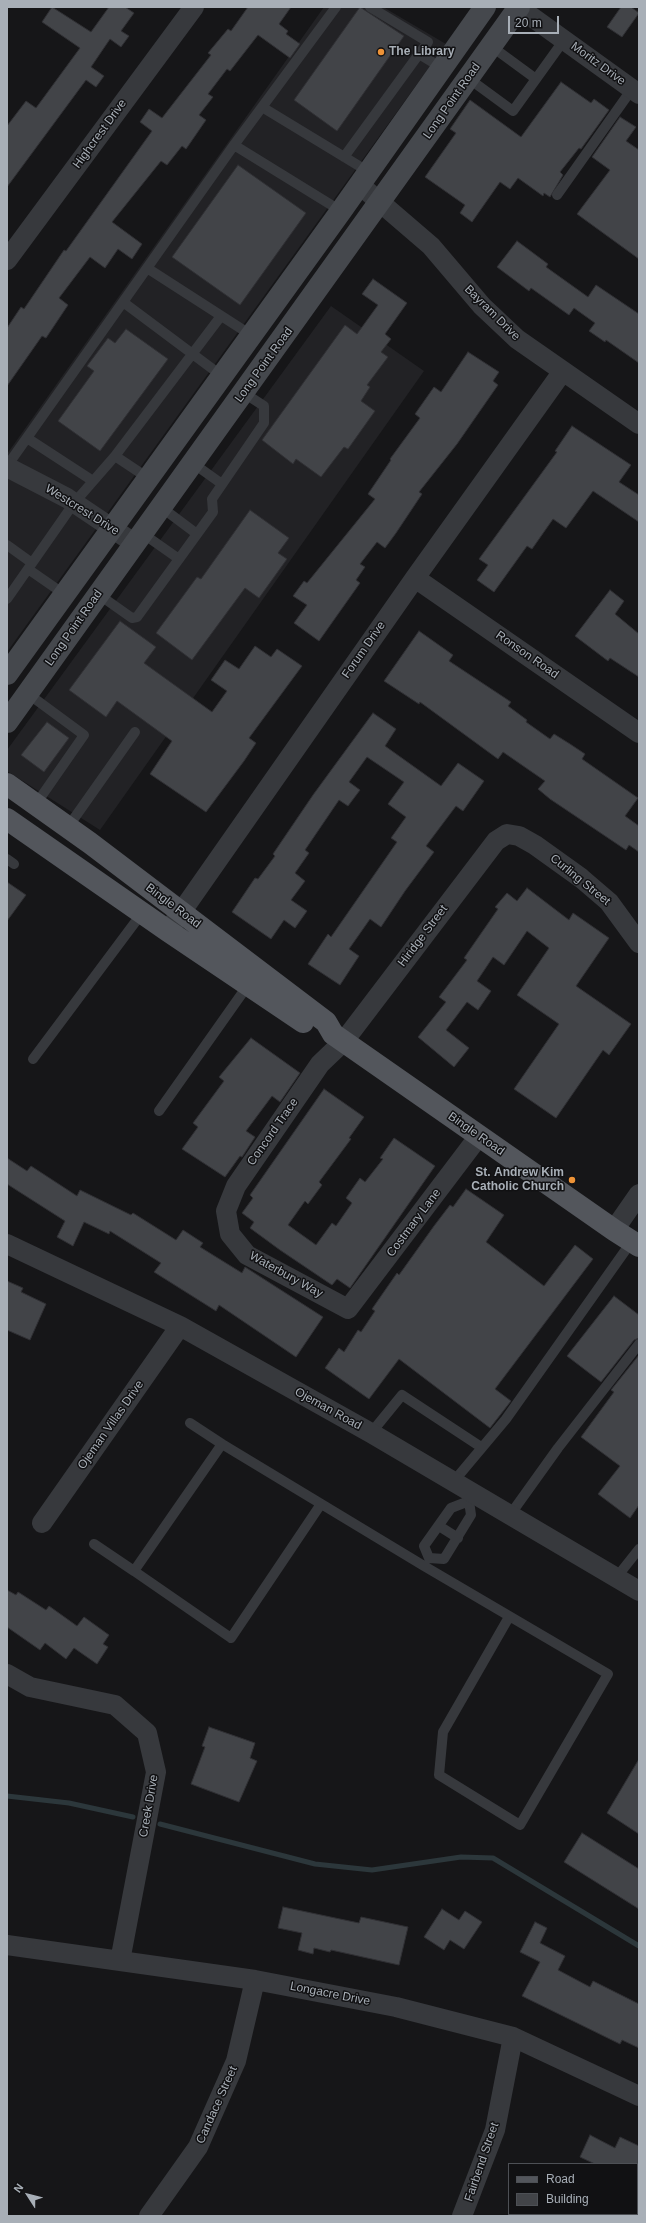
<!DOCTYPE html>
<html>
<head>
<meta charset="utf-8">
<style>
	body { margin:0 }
	#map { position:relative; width:646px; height:2223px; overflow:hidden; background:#161618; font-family:Arial,sans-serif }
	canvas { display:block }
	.frame { position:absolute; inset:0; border:8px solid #a8afb7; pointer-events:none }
	.legend { position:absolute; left:508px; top:2163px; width:130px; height:52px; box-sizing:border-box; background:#111113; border:1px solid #4d5055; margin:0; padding:5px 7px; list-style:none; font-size:12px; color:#a8afb7 }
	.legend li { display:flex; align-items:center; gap:8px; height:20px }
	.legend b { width:20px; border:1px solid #4d5055 }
	.north { position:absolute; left:8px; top:2175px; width:40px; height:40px; -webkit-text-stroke:3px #111113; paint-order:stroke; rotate:306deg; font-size:11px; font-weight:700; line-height:16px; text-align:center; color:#a8afb7 }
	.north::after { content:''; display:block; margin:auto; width:14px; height:18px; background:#a8afb7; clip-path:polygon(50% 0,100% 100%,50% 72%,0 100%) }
	.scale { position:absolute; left:508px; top:16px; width:51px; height:18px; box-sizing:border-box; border:2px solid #a8afb7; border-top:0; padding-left:5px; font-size:12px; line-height:14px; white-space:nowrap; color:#a8afb7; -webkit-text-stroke:3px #111113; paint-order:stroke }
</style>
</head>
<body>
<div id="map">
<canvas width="646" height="2223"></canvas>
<div class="frame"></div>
<ul class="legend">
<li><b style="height:5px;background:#53565c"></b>Road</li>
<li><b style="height:11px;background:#424448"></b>Building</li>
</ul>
<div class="north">N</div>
<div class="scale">20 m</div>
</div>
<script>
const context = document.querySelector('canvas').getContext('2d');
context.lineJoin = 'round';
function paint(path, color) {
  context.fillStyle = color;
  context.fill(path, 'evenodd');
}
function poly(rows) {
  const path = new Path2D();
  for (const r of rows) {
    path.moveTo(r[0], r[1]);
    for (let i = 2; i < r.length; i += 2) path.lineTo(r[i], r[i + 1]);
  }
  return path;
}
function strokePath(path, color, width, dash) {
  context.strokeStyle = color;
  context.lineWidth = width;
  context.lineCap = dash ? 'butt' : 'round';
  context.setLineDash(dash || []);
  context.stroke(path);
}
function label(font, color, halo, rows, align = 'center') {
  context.font = font + ' Arial,sans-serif';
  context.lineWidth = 3;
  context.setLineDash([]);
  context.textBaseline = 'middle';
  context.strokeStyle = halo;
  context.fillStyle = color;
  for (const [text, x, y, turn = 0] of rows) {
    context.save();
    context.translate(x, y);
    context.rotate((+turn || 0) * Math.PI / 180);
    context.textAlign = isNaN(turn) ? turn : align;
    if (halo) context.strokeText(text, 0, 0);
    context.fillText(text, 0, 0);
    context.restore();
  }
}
paint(poly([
	[324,7,383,7,446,44,7,652,7,454],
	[331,306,424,371,100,830,7,771,7,750]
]), '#222225');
strokePath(poly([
	[7,1796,69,1803,133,1817],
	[160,1824,315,1864,372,1870,461,1857,493,1858,639,1946]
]), '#2c373b', 5);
const building = poly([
	[52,7,91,32,109,7,125,7,134,13,121,31,129,36,121,47,110,39,91,67,104,76,96,87,86,80,7,187,7,126,26,101,36,108,80,48,42,22,52,7],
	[248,7,291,7,279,24,288,31,286,34,300,44,290,58,258,35,230,71,227,69,208,94,213,97,199,115,206,120,186,149,182,146,167,165,161,161,112,222,142,244,132,259,118,249,105,268,90,257,59,298,68,305,46,338,42,336,7,386,7,328,21,307,24,309,64,250,66,251,152,131,140,122,149,109,162,118,211,55,208,53,228,29,231,31,248,7],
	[360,7,404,36,337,131,294,100,360,7],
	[621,7,631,7,639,13,622,37,607,27,621,7],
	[561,82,591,103,594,99,609,110,581,149,579,148,560,172,563,175,550,197,544,193,543,196,518,178,510,189,500,182,472,222,460,213,465,205,425,177,456,133,450,129,470,100,521,137,561,82],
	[620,117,636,127,626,141,639,150,639,259,577,214,610,170,592,157,620,117],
	[238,165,306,213,240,305,172,257,238,165],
	[517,241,548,264,546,267,588,297,596,285,639,314,639,363,606,340,605,342,589,331,595,323,574,308,569,315,531,288,529,291,497,267,517,241],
	[373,279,407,303,385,334,391,339,381,352,388,357,367,385,370,387,361,401,375,411,348,449,344,447,321,477,296,459,293,464,262,440,345,325,357,334,378,305,362,294,373,279],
	[126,329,168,359,100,451,58,421,94,371,87,366,108,338,115,343,126,329],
	[468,352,499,372,493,381,498,385,457,444,419,492,422,494,396,533,385,548,377,542,360,564,365,567,356,580,360,583,319,641,294,623,307,605,293,596,304,581,307,583,375,499,368,494,391,460,390,459,420,418,415,414,434,387,441,392,468,352],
	[572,426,631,465,619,482,639,495,639,522,593,491,566,528,553,519,532,549,527,546,494,592,477,580,488,565,479,559,557,452,555,451,572,426],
	[250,510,289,538,278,553,287,559,259,598,245,588,192,660,156,633,197,577,201,579,250,510],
	[610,590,624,601,615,614,639,634,639,677,610,658,608,661,575,636,610,590],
	[120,621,156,647,144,663,212,712,227,691,211,680,225,660,239,669,255,646,271,657,277,649,302,666,249,738,256,743,244,761,206,812,150,774,172,741,117,701,106,717,69,690,120,621],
	[419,631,453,655,449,661,511,702,508,706,527,720,526,722,550,739,554,734,570,744,585,754,582,759,638,798,625,816,639,826,639,852,629,845,626,850,550,799,538,789,545,781,503,752,498,759,420,702,419,704,384,681,419,631],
	[373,713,396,729,385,746,441,786,458,763,484,781,463,811,456,806,426,846,434,852,405,891,381,927,370,919,349,949,359,956,340,985,308,964,328,934,331,937,397,842,391,838,406,817,388,804,404,782,367,757,349,782,360,790,348,806,339,800,305,850,309,853,295,873,305,881,291,900,307,911,295,928,284,920,271,939,232,912,255,878,258,879,275,856,273,854,313,795,373,713],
	[47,722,69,738,44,772,21,755,47,722],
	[7,882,26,895,7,921,7,882],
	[527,888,569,920,573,913,609,938,576,986,631,1024,609,1055,603,1050,556,1118,514,1089,559,1024,517,995,549,948,527,931,504,965,493,957,477,981,491,991,478,1010,467,1002,446,1030,469,1048,454,1067,418,1037,446,1002,439,997,467,960,464,958,498,909,495,907,507,893,517,901,527,888],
	[251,1038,300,1073,280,1102,272,1096,246,1131,255,1137,242,1157,240,1156,225,1177,182,1149,198,1127,193,1123,224,1081,219,1077,251,1038],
	[324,1089,364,1117,349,1138,351,1139,319,1182,322,1185,308,1204,305,1201,288,1225,316,1245,332,1223,336,1226,352,1203,346,1198,360,1178,365,1182,383,1159,380,1158,394,1138,435,1166,350,1288,337,1279,332,1285,280,1250,250,1228,254,1222,242,1213,253,1198,250,1195,324,1089],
	[7,1158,27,1171,31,1166,77,1196,80,1190,131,1215,133,1213,176,1240,183,1230,203,1243,200,1247,242,1273,245,1267,323,1317,296,1357,219,1305,216,1311,154,1272,161,1263,110,1231,109,1234,84,1222,73,1246,57,1237,65,1221,7,1184,7,1158],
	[466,1189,504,1215,486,1242,544,1286,575,1245,593,1259,495,1389,511,1401,490,1428,399,1359,369,1399,325,1368,339,1348,344,1352,358,1330,361,1332,375,1311,372,1309,397,1273,399,1275,434,1226,450,1205,453,1207,466,1189],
	[7,1281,23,1288,21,1292,46,1304,30,1340,7,1330,7,1281],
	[614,1296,639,1315,639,1338,634,1340,601,1382,567,1356,614,1296],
	[639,1355,639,1505,630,1518,598,1494,620,1466,581,1437,614,1392,611,1390,639,1355],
	[7,1590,16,1595,18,1592,46,1610,49,1606,77,1626,84,1617,109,1635,103,1644,108,1647,97,1664,74,1648,66,1659,45,1643,40,1650,7,1627,7,1590],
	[209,1727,255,1743,250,1758,257,1761,239,1802,191,1784,205,1747,202,1746,209,1727],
	[639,1759,639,1834,607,1813,639,1759],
	[582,1833,639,1869,639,1909,564,1862,582,1833],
	[283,1907,359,1923,361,1917,408,1927,399,1965,331,1950,330,1952,314,1948,313,1954,298,1950,302,1933,278,1928,283,1907],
	[442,1909,459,1920,465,1911,482,1922,464,1949,450,1940,444,1950,424,1937,442,1909],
	[535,1922,547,1928,540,1943,565,1956,558,1970,590,1987,593,1981,639,2004,639,2048,622,2040,620,2044,522,1996,540,1962,520,1952,535,1922],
	[590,2135,615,2148,620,2137,639,2146,639,2164,595,2164,580,2157,590,2135]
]);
paint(building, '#424448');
strokePath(building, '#303034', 1);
strokePath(poly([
	[370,7,428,42,419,54,442,68],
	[491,46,536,79],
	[468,78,513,111,564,40],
	[262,107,369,172],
	[234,145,341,211],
	[344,157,419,54],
	[557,195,632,89],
	[147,268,251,335],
	[123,302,222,376],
	[27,438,93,481],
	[115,456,221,316],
	[194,464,222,484],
	[7,466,234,145,336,7],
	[161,507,197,534],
	[7,545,32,563],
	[179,559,213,512,212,499,264,423,264,406,244,393],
	[28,569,64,594],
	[98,594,132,618,137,617,179,559,142,533],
	[7,599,74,503,115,456,148,478],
	[27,693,84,735,36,804],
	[68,827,135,732],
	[7,859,14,864],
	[33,1059,142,913],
	[159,1111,248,985],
	[190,1423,222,1444],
	[371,1433,402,1395,481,1447],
	[454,1481,506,1419,632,1241],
	[321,1504,231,1638,134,1571,222,1444,424,1566,608,1674,520,1825,439,1775,443,1732,509,1617],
	[510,1515,558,1448,639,1344],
	[439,1526,458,1538],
	[94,1544,134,1571],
	[429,1558,424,1546,451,1508,469,1501,474,1493],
	[429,1558,444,1559,471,1515,469,1501],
	[616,1578,639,1549]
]), '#37393d', 10);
strokePath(poly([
	[518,7,639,94],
	[360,185,431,246,482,306,517,339,639,424],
	[7,260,194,7],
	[7,467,67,498,134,543],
	[415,578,639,733],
	[168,931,415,578,563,371],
	[479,1136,348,1309,247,1255,230,1234,226,1211,236,1186,320,1064,344,1041,496,841,507,834,519,836,535,845,581,878,609,902,639,943],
	[614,1230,639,1194],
	[7,1244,180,1326,371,1433,639,1591],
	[42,1523,180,1326],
	[7,1674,30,1687,115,1705,147,1733,156,1772,120,1961],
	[7,1945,255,1980,396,2007,513,2037,639,2096],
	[149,2216,198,2147,236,2061,255,1980],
	[462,2216,495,2130,513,2037]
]), '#37393d', 20);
strokePath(poly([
	[7,674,341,211,485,7],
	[7,722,519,7]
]), '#45484d', 22);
strokePath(poly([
	[7,784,90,843,326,1022,333,1034,614,1230,639,1246],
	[7,819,168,931,303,1022]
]), '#53565c', 22);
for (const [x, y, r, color] of [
	[381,52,4,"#ee9337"],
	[572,1180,4,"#ee9337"]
]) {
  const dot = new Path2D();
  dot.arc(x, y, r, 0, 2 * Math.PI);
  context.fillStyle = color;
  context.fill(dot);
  strokePath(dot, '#111113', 1.5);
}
label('bold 12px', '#a8afb7', '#111113', [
	["The Library",389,52],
	["St. Andrew Kim",564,1173,"right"],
	["Catholic Church",564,1187,"right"]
], 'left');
label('12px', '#a8afb7', '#111113', [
	["Moritz Drive",598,64,36],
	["Long Point Road",452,101,-55],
	["Highcrest Drive",100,134,-54],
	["Bayram Drive",492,313,45],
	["Long Point Road",264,365,-54],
	["Westcrest Drive",82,510,32],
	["Long Point Road",74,628,-55],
	["Forum Drive",364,650,-55],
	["Ronson Road",527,655,35],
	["Curling Street",580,880,39],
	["Bingle Road",173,906,37],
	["Hiridge Street",423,936,-53],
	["Concord Trace",273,1132,-55],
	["Bingle Road",476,1134,35],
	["Costmary Lane",414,1223,-53],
	["Waterbury Way",286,1275,29],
	["Ojeman Road",328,1409,29],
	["Ojeman Villas Drive",111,1425,-55],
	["Creek Drive",149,1806,-80],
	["Longacre Drive",330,1994,11],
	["Candace Street",217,2105,-66],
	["Fairbend Street",482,2162,-71]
]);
</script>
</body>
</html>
